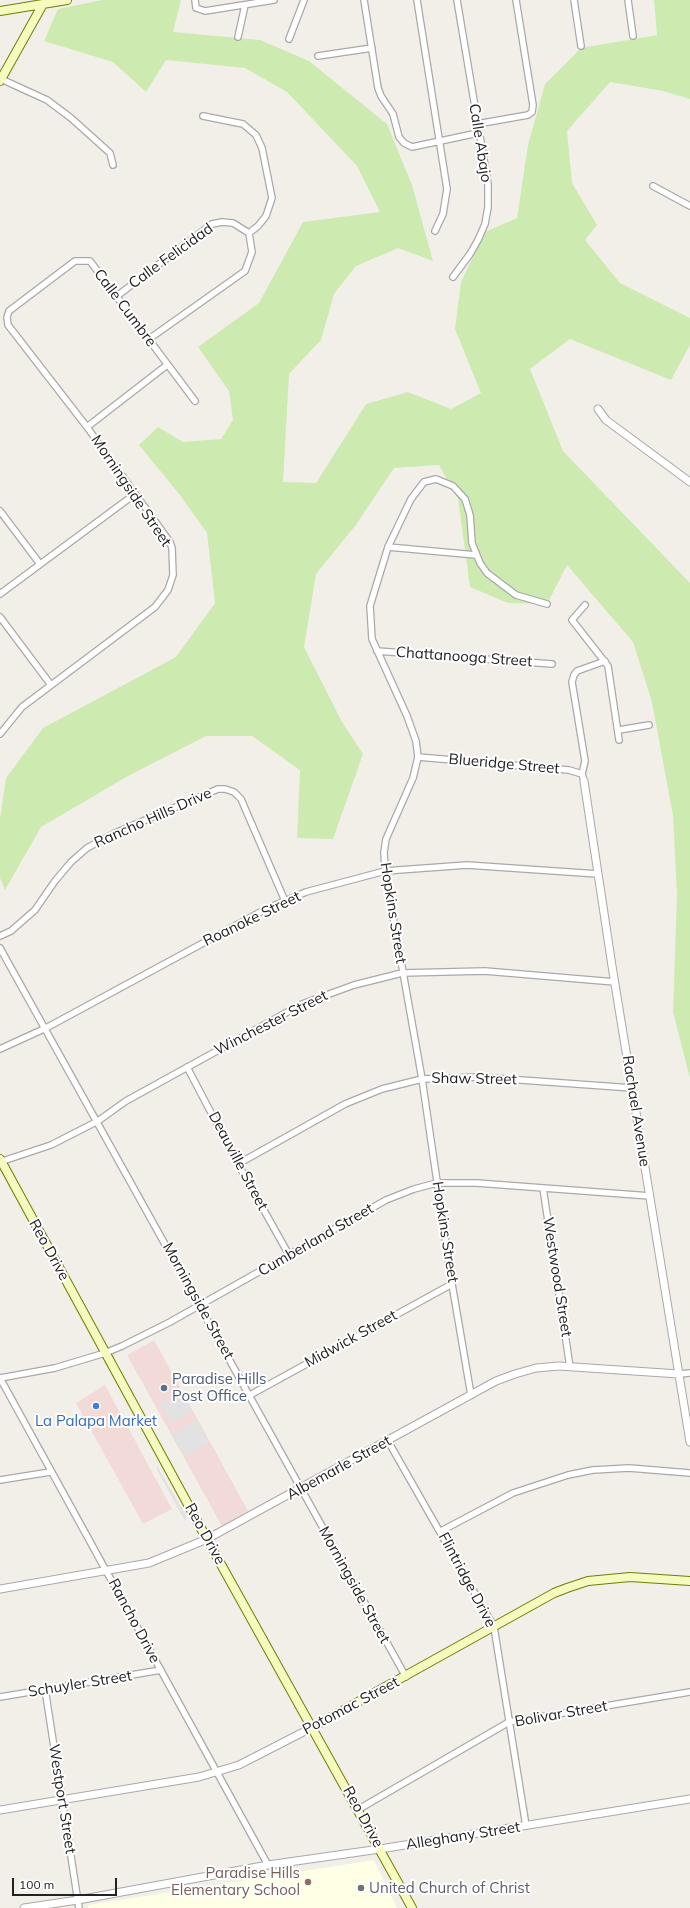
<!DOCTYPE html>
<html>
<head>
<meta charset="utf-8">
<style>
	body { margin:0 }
	#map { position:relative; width:690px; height:1908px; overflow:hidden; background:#f2efe9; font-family:Mulish,sans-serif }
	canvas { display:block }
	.scale { position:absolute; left:12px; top:1878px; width:105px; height:18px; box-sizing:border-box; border:2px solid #222; border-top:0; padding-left:5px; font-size:12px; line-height:14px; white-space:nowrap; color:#222; -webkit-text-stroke:3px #fff; paint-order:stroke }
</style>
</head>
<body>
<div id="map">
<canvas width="690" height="1908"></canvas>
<div class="scale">100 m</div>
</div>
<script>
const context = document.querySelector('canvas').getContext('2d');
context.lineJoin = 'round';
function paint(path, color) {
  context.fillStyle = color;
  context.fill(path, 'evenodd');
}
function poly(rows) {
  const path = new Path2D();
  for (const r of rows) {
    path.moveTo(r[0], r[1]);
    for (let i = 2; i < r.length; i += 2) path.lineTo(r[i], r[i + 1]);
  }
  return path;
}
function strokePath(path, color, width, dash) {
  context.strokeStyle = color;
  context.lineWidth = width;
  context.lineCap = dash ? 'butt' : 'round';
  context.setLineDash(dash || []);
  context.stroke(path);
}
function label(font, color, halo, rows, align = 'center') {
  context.font = font + ' Mulish,sans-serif';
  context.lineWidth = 4;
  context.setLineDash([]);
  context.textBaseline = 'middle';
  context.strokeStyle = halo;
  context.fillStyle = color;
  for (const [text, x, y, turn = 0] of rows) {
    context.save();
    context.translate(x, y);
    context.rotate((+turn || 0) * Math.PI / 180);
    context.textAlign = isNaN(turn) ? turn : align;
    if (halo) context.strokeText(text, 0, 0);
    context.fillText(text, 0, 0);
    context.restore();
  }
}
paint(poly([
	[154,1340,248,1511,222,1526,127,1355],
	[105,1385,172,1509,143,1524,76,1403]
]), '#f2dad9');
paint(poly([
	[374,1860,397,1908,88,1908,88,1905]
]), '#ffffe5');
paint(poly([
	[102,0,181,0,173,32,260,40,309,61,387,124,412,185,433,261,398,248,356,266,334,294,321,340,289,374,283,482,316,483,366,404,408,392,451,409,481,393,455,329,461,282,485,232,517,218,528,145,545,84,581,48,657,35,654,0,690,0,690,99,663,91,610,82,567,131,572,183,597,225,585,240,620,283,690,318,690,345,671,380,570,339,530,369,563,451,690,583,690,1078,673,1012,677,895,673,816,652,702,633,642,567,565,547,604,508,603,470,587,458,499,439,465,394,468,355,526,316,574,304,647,342,722,363,754,333,839,297,838,300,770,252,736,206,736,128,776,41,827,5,890,0,878,0,819,6,778,43,728,176,657,215,603,207,533,180,495,139,445,158,427,183,442,221,439,233,420,229,391,198,347,259,303,303,222,380,212,357,166,287,92,245,68,166,60,146,92,113,62,44,41,58,9]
]), '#cdebb0');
paint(poly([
	[178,1394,183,1403,186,1401,192,1412,171,1423,160,1404],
	[197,1420,209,1442,184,1456,171,1434],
	[157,1466,187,1517,185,1521,157,1470]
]), '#e2e2e2');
const minor = poly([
	[195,0,196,8,205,11,274,0],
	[364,0,378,88,381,96,393,114,399,137,404,143,412,147,478,133],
	[417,0,447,189,443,214,435,231],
	[574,0,581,46],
	[628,0,633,36],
	[238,37,245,5],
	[289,39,304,0],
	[318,56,372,48],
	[1,79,47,100,71,118,110,153,113,165],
	[203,116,243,124,256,135,262,148,272,198,266,216,258,226,249,233],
	[477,124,528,115,532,112,533,105,516,0],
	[653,186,690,206],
	[453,277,470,254,478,240,485,224,488,207,488,184,457,0],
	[117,296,212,224,222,222,233,223,249,233,252,252,245,271,149,339],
	[87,427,167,365],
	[0,511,40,564],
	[388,547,476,555],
	[0,594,135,494],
	[585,605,572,620,608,666,619,740],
	[0,617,51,685],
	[377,651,552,664],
	[619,730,649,725],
	[0,734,22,707,155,607,168,590,173,575,172,548,170,542,87,427,8,325,7,317,9,311,75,261,90,261,195,401],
	[418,757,569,770,582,774,584,781],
	[582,774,585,761,572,682,574,675,577,671,605,661],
	[0,936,11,931,35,910,55,881,71,862,87,848,115,833,218,789,225,789,234,792,241,799,285,901],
	[0,948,406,1677],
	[0,1049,46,1028,266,909,306,892,385,871,467,865,598,874],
	[187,1067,238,1164,289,1255],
	[0,1162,51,1145,98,1121,126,1101,302,1004,354,985,402,973,485,971,615,982],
	[238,1164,345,1104,382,1089,422,1079,479,1077,632,1088],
	[543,1188,570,1367],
	[679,1374,690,1373],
	[0,1378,55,1368,105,1353,122,1346,170,1322,386,1200,414,1189,437,1183,477,1183,650,1196],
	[0,1378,268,1865],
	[250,1395,452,1284],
	[471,1395,452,1284,422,1079,385,871,384,852,386,839,413,778,418,757,416,741,407,716,372,639,370,606,388,547,411,499,424,482,436,479,453,486,465,499,470,515,472,543,480,563,487,573,516,595,547,604],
	[388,1441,494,1627,526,1826],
	[0,1480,50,1472],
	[441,1531,513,1493,568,1475,593,1470,629,1468,690,1473],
	[45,1689,79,1908],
	[0,1697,161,1670],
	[359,1809,509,1722,690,1692]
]);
const tertiary = poly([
	[598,409,606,420,690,482],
	[584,781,612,966,690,1442],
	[0,1589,149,1563,207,1539,496,1381,515,1374,536,1368,559,1366,679,1374],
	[0,1810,199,1777,239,1765,313,1727],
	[24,1908,78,1900,268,1865,380,1849,690,1799]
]);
const secondary = poly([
	[0,11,67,0],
	[0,81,43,4],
	[0,1159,203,1532,412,1908],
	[313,1727,554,1593,567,1588,588,1581,630,1577,690,1581]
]);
strokePath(minor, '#a9a9a9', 8);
strokePath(tertiary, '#a9a9a9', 9);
strokePath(secondary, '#707d05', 10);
strokePath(minor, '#fff', 5.5);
strokePath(tertiary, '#fff', 7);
strokePath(secondary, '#f7fabf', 8);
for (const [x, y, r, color] of [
	[164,1388,4,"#5c6f8a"],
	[96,1406,4,"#3f7fe0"],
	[308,1882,4,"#8d6e63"],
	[361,1888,4,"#6b7280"]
]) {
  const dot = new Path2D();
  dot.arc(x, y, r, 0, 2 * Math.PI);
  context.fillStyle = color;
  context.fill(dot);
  strokePath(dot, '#fff', 1.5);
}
label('15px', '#222', '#fff', [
	["Calle Abajo",480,143,81],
	["Calle Felicidad",171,256,-36],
	["Calle Cumbre",125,308,53],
	["Morningside Street",131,491,56],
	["Chattanooga Street",464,657,4],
	["Blueridge Street",504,764,5],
	["Rancho Hills Drive",153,818,-24],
	["Hopkins Street",393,913,81],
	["Roanoke Street",252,919,-26],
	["Winchester Street",271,1023,-27],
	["Shaw Street",474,1079,1],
	["Rachael Avenue",636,1111,81],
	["Deauville Street",238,1161,62],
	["Hopkins Street",445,1232,81],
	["Cumberland Street",316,1240,-30],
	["Reo Drive",49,1250,61],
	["Westwood Street",557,1277,81],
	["Morningside Street",198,1301,61],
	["Midwick Street",351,1339,-29],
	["Albemarle Street",339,1468,-29],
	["Reo Drive",205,1534,61],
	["Flintridge Drive",467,1580,62],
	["Morningside Street",354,1585,61],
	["Rancho Drive",134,1621,62],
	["Schuyler Street",80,1684,-9],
	["Potomac Street",351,1706,-28],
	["Bolivar Street",561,1714,-10],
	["Westport Street",62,1799,81],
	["Reo Drive",363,1817,61],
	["Alleghany Street",463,1836,-9]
]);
label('15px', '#4e5e75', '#fff', [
	["Paradise Hills",172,1379],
	["Post Office",172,1396]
], 'left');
label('15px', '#366cbe', '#fff', [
	["La Palapa Market",96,1421]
]);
label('15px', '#785e54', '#fff', [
	["Paradise Hills",300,1873],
	["Elementary School",300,1890]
], 'right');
label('15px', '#5b616d', '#fff', [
	["United Church of Christ",369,1888]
], 'left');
</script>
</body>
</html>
